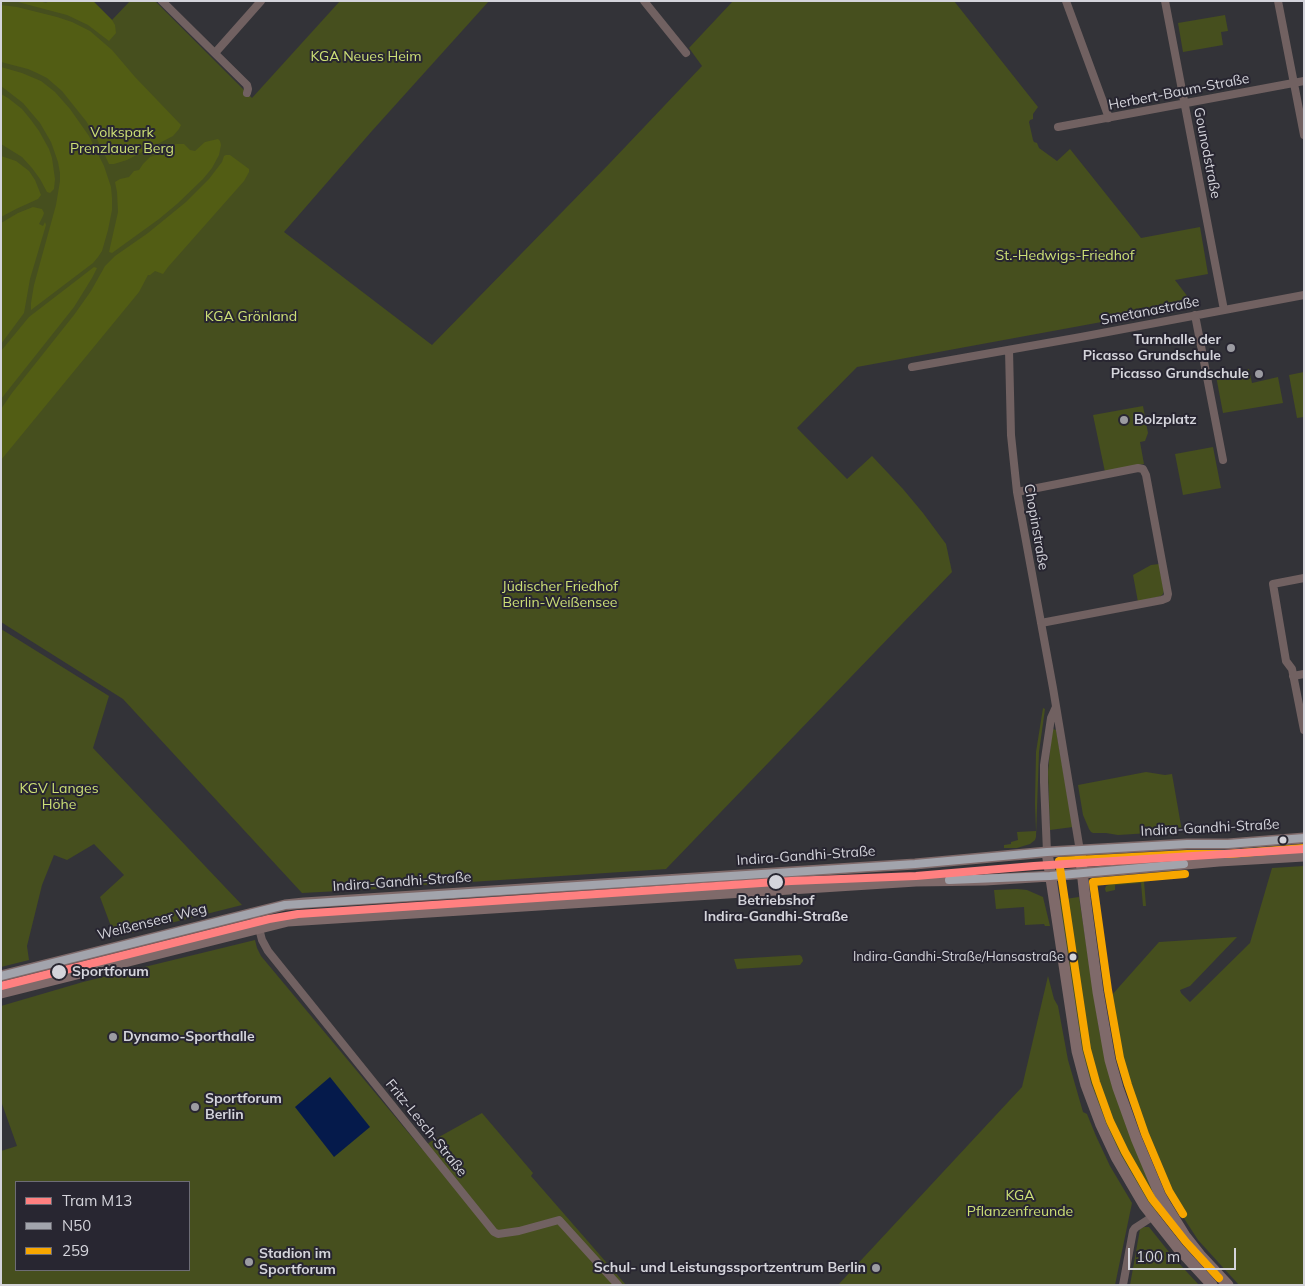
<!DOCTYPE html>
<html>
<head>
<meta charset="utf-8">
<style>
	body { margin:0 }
	#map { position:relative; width:1305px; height:1286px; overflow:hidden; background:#333338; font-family:Mulish,sans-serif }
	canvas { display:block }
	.frame { position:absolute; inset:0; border:2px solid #d4d4db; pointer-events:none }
	.legend { position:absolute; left:15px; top:1181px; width:175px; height:90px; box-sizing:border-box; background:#282631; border:1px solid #6d6c75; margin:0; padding:6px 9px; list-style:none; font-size:15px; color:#d4d4db }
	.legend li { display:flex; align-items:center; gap:10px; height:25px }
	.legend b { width:25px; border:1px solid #6d6c75 }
	.scale { position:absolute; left:1128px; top:1248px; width:108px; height:22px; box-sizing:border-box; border:2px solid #d4d4db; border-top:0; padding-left:6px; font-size:15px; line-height:18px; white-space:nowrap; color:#d4d4db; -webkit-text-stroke:4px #282631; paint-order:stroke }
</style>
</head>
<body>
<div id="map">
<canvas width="1305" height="1286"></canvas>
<div class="frame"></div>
<ul class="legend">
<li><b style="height:6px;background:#ff8080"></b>Tram M13</li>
<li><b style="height:6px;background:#a2a4ac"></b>N50</li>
<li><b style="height:6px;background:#f7a600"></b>259</li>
</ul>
<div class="scale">100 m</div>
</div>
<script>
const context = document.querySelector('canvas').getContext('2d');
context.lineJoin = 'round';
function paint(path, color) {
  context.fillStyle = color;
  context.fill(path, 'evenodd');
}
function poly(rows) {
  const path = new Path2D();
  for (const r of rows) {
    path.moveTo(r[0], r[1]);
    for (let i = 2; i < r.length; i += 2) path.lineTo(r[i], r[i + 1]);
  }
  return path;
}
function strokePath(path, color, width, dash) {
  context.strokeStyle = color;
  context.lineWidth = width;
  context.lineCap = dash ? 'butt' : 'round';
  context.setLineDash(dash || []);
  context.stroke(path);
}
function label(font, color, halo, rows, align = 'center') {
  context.font = font + ' Mulish,sans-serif';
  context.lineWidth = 4;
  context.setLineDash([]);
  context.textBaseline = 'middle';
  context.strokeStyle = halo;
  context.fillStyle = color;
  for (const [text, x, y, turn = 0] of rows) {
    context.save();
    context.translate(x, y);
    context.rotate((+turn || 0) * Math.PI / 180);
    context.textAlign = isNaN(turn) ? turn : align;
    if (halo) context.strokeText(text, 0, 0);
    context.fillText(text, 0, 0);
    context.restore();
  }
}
paint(poly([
	[1,1,93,1,112,20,130,1,155,1,252,98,340,1,489,1,371,132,284,232,432,345,609,164,702,66,689,48,733,1,954,1,1038,107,1033,114,1033,119,1030,120,1029,122,1033,140,1034,142,1037,143,1039,148,1057,161,1070,149,1141,238,1200,227,1208,274,1175,280,1194,305,857,367,797,428,847,479,872,456,903,489,923,513,946,544,952,572,666,869,410,886,410,885,403,885,394,886,394,888,302,893,123,699,1,622],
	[1225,15,1228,31,1221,32,1223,45,1183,52,1178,23],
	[1249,369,1252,383,1278,377,1283,403,1223,413,1216,376],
	[1304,372,1304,417,1297,418,1289,375],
	[1143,406,1148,433,1145,441,1140,442,1144,464,1105,472,1093,415],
	[1213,447,1221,488,1183,495,1175,454],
	[1159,564,1164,591,1163,594,1161,596,1138,602,1133,575,1151,565],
	[1,629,109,696,93,748,242,905,115,937,100,897,124,875,94,844,67,860,54,855,42,885,27,946,29,960,1,967],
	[1043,708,1045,709,1039,752,1036,837,1035,840,1030,844,1017,848,1004,848,1004,845,1011,844,1011,842,1018,840,1017,832,1036,831,1035,804,1036,752],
	[1053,729,1056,730,1073,827,1050,830,1048,772,1052,730],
	[1146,772,1165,775,1172,774,1182,831,1118,835,1106,833,1093,833,1091,832,1089,829,1083,815,1078,785],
	[1304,866,1304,1285,1239,1285,1198,1240,1176,1206,1153,1160,1124,1074,1113,1031,1110,1006,1111,996,1159,942,1237,937,1190,986,1180,990,1181,993,1190,1002,1250,943,1272,868],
	[1142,879,1144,881,1146,906,1143,906,1141,883,1115,885,1115,890,1106,892,1105,889,1106,886,1122,880],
	[1017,889,1027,890,1043,897,1050,926,1045,926,1044,924,1025,925,1024,907,996,909,994,890],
	[1079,897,1100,1035,1163,1208,1155,1213,1117,1152,1089,1081,1081,1047,1058,900],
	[255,940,257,948,261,956,422,1149,430,1142,482,1113,533,1173,531,1176,626,1285,1,1285,1,1151,17,1146,1,1101,1,1006,83,982],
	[16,1182,189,1182,189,1270,16,1270],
	[800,955,802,957,803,961,800,965,737,969,734,959],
	[1048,976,1054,999,1058,1006,1068,1060,1083,1112,1087,1114,1096,1136,1110,1166,1132,1203,1115,1285,838,1285,1022,1087],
	[1144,1227,1149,1227,1173,1257,1199,1285,1130,1285,1140,1229]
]), '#464f1e');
paint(poly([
	[14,1,39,1,46,3,49,1,93,1,112,20,115,25,116,33,109,41,88,25,67,15],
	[1,5,17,7,57,17,72,22,90,31,112,50,135,77,181,125,179,129,173,136,127,160,114,164,109,164,95,135,86,121,62,91,47,78,37,73,28,69,1,62],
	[1,67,22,73,41,81,55,92,70,109,89,136,104,166,111,187,112,198,112,210,108,230,102,251,98,257,93,263,31,310,31,303,34,285,56,205,60,181,60,173,58,162,51,142,40,123,23,103,1,86],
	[1,94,8,98,22,109,31,120,39,131,49,149,52,158,55,179,54,189,50,193,47,192,40,179,32,168,22,157,1,144],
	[218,139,220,141,221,145,219,155,212,168,203,179,177,204,159,219,112,253,109,252,118,212,117,192,115,182,120,179,129,177,134,171,139,170,143,164,150,157,161,153,175,144,184,144,190,150,195,151,205,142],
	[226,155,230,155,249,169,249,172,244,181,168,267,163,274,155,271,150,275,148,275,139,292,1,460,1,409,12,393,74,315,91,291,105,266,115,256,148,233,186,202,209,179,222,162,224,156],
	[1,156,16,161,29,171,35,180,41,195,38,199,16,209,1,217],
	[33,207,42,209,44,213,43,216,39,224,43,226,45,222,46,225,30,279,24,313,1,344,1,223,18,213],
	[94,267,97,268,92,278,74,307,1,399,1,351,29,317]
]), '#525d14');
paint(poly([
	[330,1077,370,1127,334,1157,295,1107]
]), '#051a4b');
strokePath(poly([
	[162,1,247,85,248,89,247,93],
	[644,1,686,53],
	[1066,1,1109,118],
	[1165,1,1224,310],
	[1278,1,1304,135],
	[215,53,261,1],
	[1058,127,1304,81],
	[1195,315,1223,460],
	[1009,350,1011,435,1017,492,1053,688,1080,851],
	[912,367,1081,337,1304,295],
	[1017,492,1138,468,1143,469,1146,475,1151,502,1168,594,1167,598,1162,600,1041,623],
	[1304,578,1273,584,1286,661,1292,669,1304,730],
	[1293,676,1304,674],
	[1047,852,1044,782,1044,765,1051,718,1056,707],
	[255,913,262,940,268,951,494,1232,498,1234,519,1231,559,1220,618,1285],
	[1123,1285,1133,1231,1135,1228,1152,1217]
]), '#716161', 8);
strokePath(poly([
	[1080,851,1085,898,1098,992,1110,1060,1118,1088,1136,1138,1160,1195,1167,1207,1185,1236,1200,1255,1228,1285],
	[1047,852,1077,1051,1086,1085,1101,1125,1116,1157,1144,1205,1178,1248,1212,1285],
	[1,976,285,905,304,903,915,864,1047,852,1187,844,1228,844,1304,838],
	[1,993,288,921,916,881,985,880,1050,876,1219,861,1304,856]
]), '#7f6a6a', 11);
strokePath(poly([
	[949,880,1050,876,1184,864],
	[1,976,285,905,915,864,1047,852,1187,844,1228,844,1304,838]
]), '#a2a4ac', 8);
strokePath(poly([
	[1183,1214,1169,1191,1145,1134,1128,1085,1120,1058,1108,990,1093,882,1185,874],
	[1219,1278,1186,1242,1152,1199,1125,1152,1110,1121,1096,1082,1087,1049,1059,861,1187,854,1229,854,1304,848]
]), '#f7a600', 8);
strokePath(poly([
	[1,986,269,919,298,914,791,881,916,876,1034,866,1304,849]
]), '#ff8080', 8);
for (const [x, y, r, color] of [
	[1231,348,5,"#9c9ca2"],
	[1259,374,5,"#9c9ca2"],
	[1124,420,5,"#9c9ca2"],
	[1283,840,4.5,"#d4d4db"],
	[776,882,8,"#d4d4db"],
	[1073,957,4.5,"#d4d4db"],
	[59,972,8,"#d4d4db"],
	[113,1037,5,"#9c9ca2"],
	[195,1107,5,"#9c9ca2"],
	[249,1262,5,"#9c9ca2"],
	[876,1268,5,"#9c9ca2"]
]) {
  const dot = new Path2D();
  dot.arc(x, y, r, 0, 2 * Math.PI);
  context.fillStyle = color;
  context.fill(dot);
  strokePath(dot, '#282631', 2);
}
label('13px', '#d4d4db', '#282631', [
	["Indira-Gandhi-Straße/Hansastraße",1064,957]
], 'right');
label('14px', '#cde076', '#282631', [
	["KGA Neues Heim",366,57],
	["Volkspark",122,133],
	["Prenzlauer Berg",122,149],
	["St.-Hedwigs-Friedhof",1065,256],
	["KGA Grönland",251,317],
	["Jüdischer Friedhof",560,587],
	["Berlin-Weißensee",560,603],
	["KGV Langes",59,789],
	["Höhe",59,805],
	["KGA",1020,1196],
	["Pflanzenfreunde",1020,1212]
]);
label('14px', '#d4d4db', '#282631', [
	["Herbert-Baum-Straße",1179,92,-11],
	["Gounodstraße",1207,153,79],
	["Smetanastraße",1150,311,-11],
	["Chopinstraße",1036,527,80],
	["Indira-Gandhi-Straße",1210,828,-3],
	["Indira-Gandhi-Straße",806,856,-4],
	["Indira-Gandhi-Straße",402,882,-4],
	["Weißenseer Weg",152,922,-14],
	["Fritz-Lesch-Straße",426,1128,51]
]);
label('bold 14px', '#d4d4db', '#282631', [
	["Turnhalle der",1221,340,"right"],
	["Picasso Grundschule",1221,356,"right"],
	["Picasso Grundschule",1249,374,"right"],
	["Bolzplatz",1134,420],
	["Dynamo-Sporthalle",123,1037],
	["Sportforum",205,1099],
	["Berlin",205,1115],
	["Stadion im",259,1254],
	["Sportforum",259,1270],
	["Schul- und Leistungssportzentrum Berlin",866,1268,"right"]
], 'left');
label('bold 14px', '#d4d4db', '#282631', [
	["Betriebshof",776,901],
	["Indira-Gandhi-Straße",776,917],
	["Sportforum",72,972,"left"]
]);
</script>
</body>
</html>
